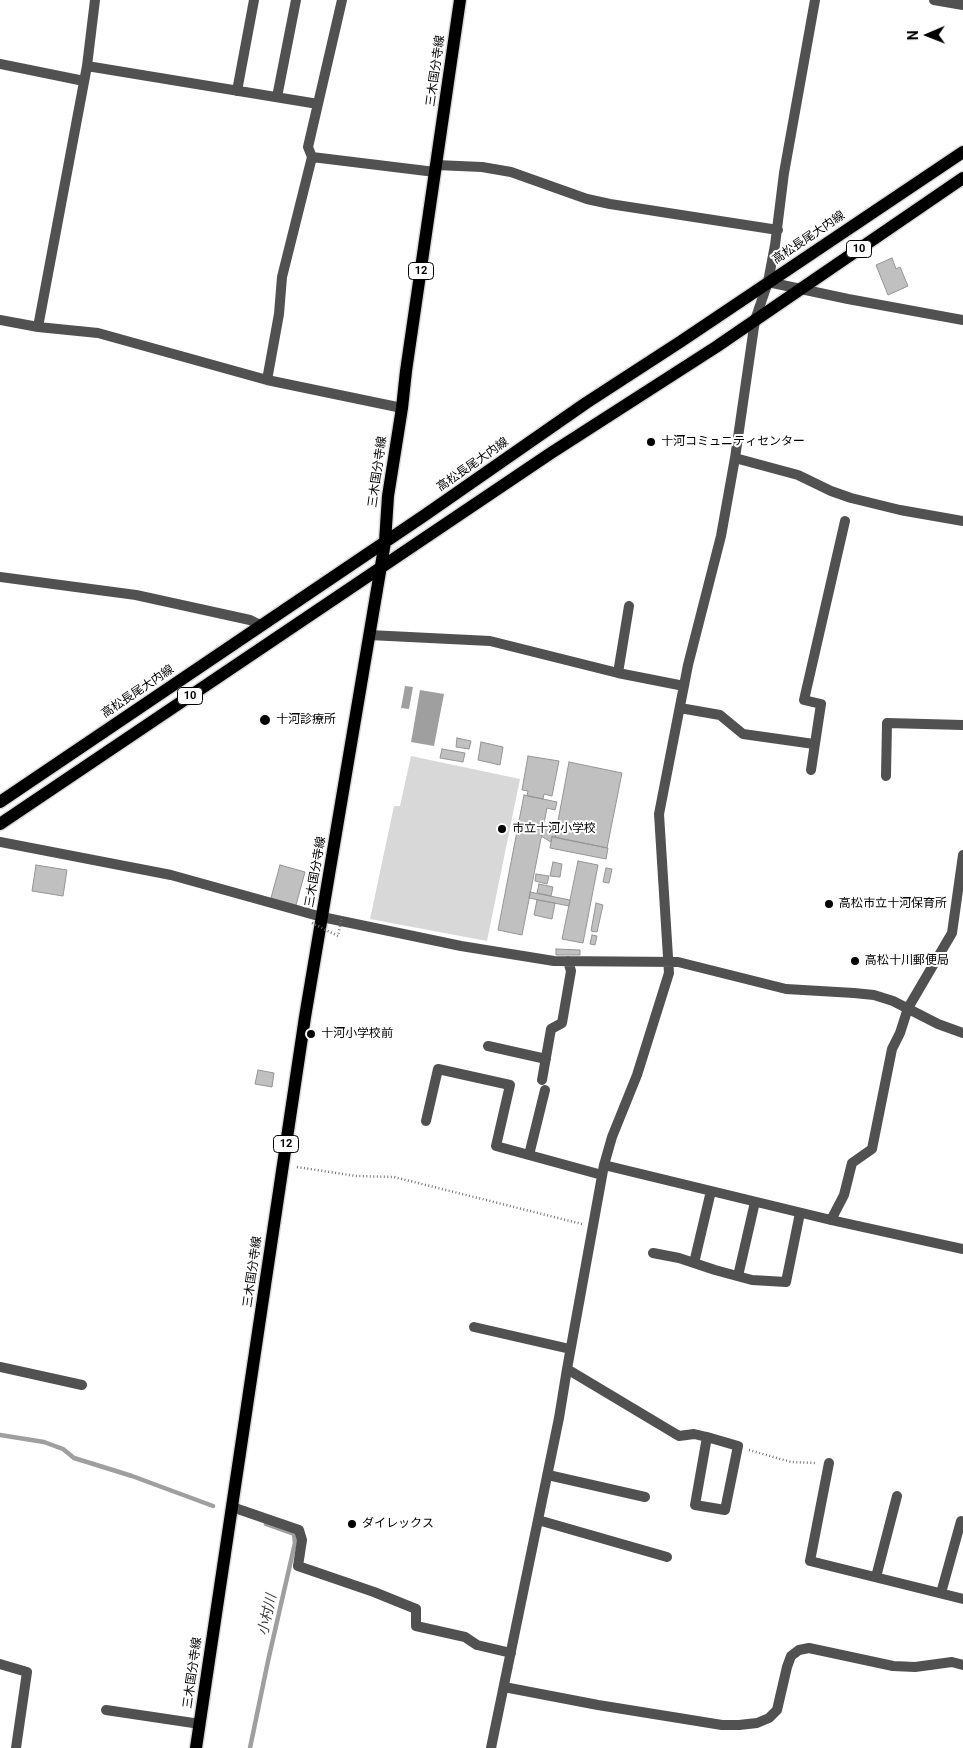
<!DOCTYPE html>
<html>
<head>
<meta charset="utf-8">
<style>
	body { margin:0 }
	#map { position:relative; width:963px; height:1748px; overflow:hidden; background:#fff; font-family:Roboto,sans-serif }
	canvas { display:block }
	.north { position:absolute; left:903px; top:10px; width:50px; height:50px; -webkit-text-stroke:4px #fff; paint-order:stroke; rotate:269deg; font-size:14px; font-weight:700; line-height:20px; text-align:center; color:#000 }
	.north::after { content:''; display:block; margin:auto; width:18px; height:22px; background:#000; clip-path:polygon(50% 0,100% 100%,50% 72%,0 100%) }
</style>
</head>
<body>
<div id="map">
<canvas width="963" height="1748"></canvas>
<div class="north">N</div>
</div>
<script>
const context = document.querySelector('canvas').getContext('2d');
context.lineJoin = 'round';
function paint(path, color) {
  context.fillStyle = color;
  context.fill(path, 'evenodd');
}
function poly(rows) {
  const path = new Path2D();
  for (const r of rows) {
    path.moveTo(r[0], r[1]);
    for (let i = 2; i < r.length; i += 2) path.lineTo(r[i], r[i + 1]);
  }
  return path;
}
function strokePath(path, color, width, dash) {
  context.strokeStyle = color;
  context.lineWidth = width;
  context.lineCap = dash ? 'butt' : 'round';
  context.setLineDash(dash || []);
  context.stroke(path);
}
function label(font, color, halo, rows, align = 'center') {
  context.font = font + ' Roboto,"Noto Sans JP",sans-serif';
  context.lineWidth = 4;
  context.setLineDash([]);
  context.textBaseline = 'middle';
  context.strokeStyle = halo;
  context.fillStyle = color;
  for (const [text, x, y, turn = 0] of rows) {
    context.save();
    context.translate(x, y);
    context.rotate((+turn || 0) * Math.PI / 180);
    context.textAlign = isNaN(turn) ? turn : align;
    if (halo) context.strokeText(text, 0, 0);
    context.fillText(text, 0, 0);
    context.restore();
  }
}
paint(poly([
	[411,756,520,779,487,941,370,919,394,806,400,806]
]), '#d8d8d8');
paint(poly([
	[405,686,413,687,409,709,401,708],
	[420,690,444,694,434,746,411,742]
]), '#9f9f9f');
strokePath(poly([
	[0,1435,44,1442,63,1449,74,1458,132,1476,213,1506],
	[250,1748,268,1661,295,1543,294,1534,266,1524]
]), '#9f9f9f', 4.5);
const building = poly([
	[892,258,896,269,900,267,908,286,888,295,876,265,892,258],
	[457,738,471,741,469,749,456,747,457,738],
	[481,742,503,747,500,765,478,760,481,742],
	[442,749,465,753,463,762,440,758,442,749],
	[528,756,559,761,552,796,544,794,543,799,527,796,528,791,522,790,528,756],
	[569,762,622,773,607,848,555,837,569,762],
	[524,795,557,802,555,810,547,808,522,935,498,930,524,795],
	[543,825,556,833,555,837,552,837,551,842,541,836,543,825],
	[552,837,608,848,606,859,550,848,552,837],
	[578,861,598,865,583,943,562,939,578,861],
	[553,862,562,864,560,877,550,876,553,862],
	[36,865,67,870,63,896,32,891,36,865],
	[280,865,305,872,296,905,271,898,280,865],
	[606,868,612,869,609,883,603,882,606,868],
	[536,874,549,876,547,884,535,881,536,874],
	[539,884,553,887,551,896,537,893,539,884],
	[530,892,570,900,569,906,529,898,530,892],
	[537,900,555,903,552,919,534,915,537,900],
	[596,903,603,905,597,932,591,931,596,903],
	[592,935,597,936,595,945,590,944,592,935],
	[556,949,580,950,580,955,556,955,556,949],
	[258,1070,274,1073,272,1087,255,1084,258,1070]
]);
paint(building, '#c0c0c0');
strokePath(building, '#959595', 1);
const primary = poly([
	[0,802,425,515,586,403,680,342,963,152],
	[0,824,551,453,716,347,963,178],
	[196,1748,305,1017,385,542,388,496,402,408,406,371,460,0]
]);
strokePath(primary, '#dbdbdb', 15);
strokePath(poly([
	[297,1167,356,1176,394,1177,582,1224],
	[749,1450,791,1462,817,1463]
]), '#737373', 2.5, [1, 2.5]);
strokePath(poly([
	[342,0,308,147,312,157,435,172],
	[934,0,963,5],
	[0,64,84,81],
	[87,66,318,104],
	[237,91,254,0],
	[277,97,296,0],
	[436,165,482,167,511,172,587,199,610,204,778,230],
	[768,282,848,299,963,320],
	[0,320,38,327,87,66,95,0],
	[38,327,98,333,267,380,402,408],
	[267,380,279,314,282,277,312,157],
	[735,458,798,475,831,491,851,498,900,510,963,521],
	[0,577,136,595,250,620,260,625],
	[369,635,490,641,618,673,684,686],
	[618,673,629,606],
	[680,708,720,715,743,734,814,744],
	[811,770,821,704,804,700,845,521],
	[886,776,887,723,963,725],
	[0,842,171,875,322,917,461,946,554,961,678,962,786,989,854,993,874,995,893,1001,938,1024,963,1033],
	[488,1046,546,1059],
	[542,1080,551,1029,562,1023,571,971,568,961],
	[426,1121,438,1069,510,1085,496,1146,529,1155,545,1090],
	[529,1155,602,1175],
	[604,1165,831,1220,963,1249],
	[831,1220,844,1195,852,1163,872,1149,892,1049,900,1033,908,1008,952,933,963,855],
	[653,1253,679,1258,715,1270,752,1280,786,1282,800,1213],
	[694,1263,711,1191],
	[738,1276,755,1202],
	[474,1327,570,1349],
	[0,1367,82,1385],
	[567,1369,679,1436,694,1434,707,1437,738,1446,725,1510,695,1505,707,1437],
	[829,1463,810,1561,963,1599],
	[548,1475,645,1497],
	[232,1507,299,1530,302,1540,298,1566,374,1592,416,1609,416,1626,465,1637,477,1645,511,1653],
	[538,1520,667,1557],
	[876,1577,897,1496],
	[941,1593,961,1521],
	[0,1664,27,1672,16,1748],
	[504,1687,598,1705,722,1725,739,1725,757,1723,769,1718,777,1710,787,1667,791,1656,799,1650,809,1648,893,1666,915,1667,952,1662,963,1665],
	[106,1710,200,1724],
	[491,1748,559,1418,567,1369,604,1165,612,1137,637,1075,669,973,659,814,688,665,721,536,735,458,755,320,768,282,775,245,784,173,815,0]
]), '#515151', 10);
strokePath(primary, '#000', 12);
strokePath(poly([
	[312,923,338,936,342,916]
]), '#737373', 2.5, [1, 2.5]);
for (const [x, y, r, color] of [
	[651,442,5,"#000"],
	[265,720,6,"#000"],
	[502,829,5,"#000"],
	[829,904,5,"#000"],
	[855,961,5,"#000"],
	[311,1034,5,"#000"],
	[352,1524,5,"#000"]
]) {
  const dot = new Path2D();
  dot.arc(x, y, r, 0, 2 * Math.PI);
  context.fillStyle = color;
  context.fill(dot);
  strokePath(dot, '#fff', 2);
}
for (const [x, y, w] of [
	[859,249,25],
	[421,271,25],
	[190,696,25],
	[286,1144,25]
]) {
  const box = new Path2D();
  box.roundRect(x - w / 2, y - 8.5, w, 17, 4);
  context.fillStyle = '#fff';
  context.fill(box);
  strokePath(box, '#000', 1);
}
label('bold 11px', '#000', null, [
	["10",859,249],
	["12",421,271],
	["10",190,696],
	["12",286,1144]
]);
label('12px', '#000', '#fff', [
	["三木国分寺線",436,71,-82],
	["高松長尾大内線",809,238,-34],
	["高松長尾大内線",473,465,-35],
	["三木国分寺線",378,472,-82],
	["高松長尾大内線",138,692,-34],
	["三木国分寺線",316,872,-80],
	["三木国分寺線",253,1272,-82],
	["三木国分寺線",193,1673,-82]
]);
label('12px', '#000', '#fff', [
	["十河コミュニティセンター",661,442],
	["十河診療所",276,720],
	["市立十河小学校",512,829],
	["高松市立十河保育所",839,904],
	["高松十川郵便局",865,961],
	["十河小学校前",321,1034],
	["ダイレックス",362,1524]
], 'left');
label('italic 14px', '#404040', '#fff', [
	["小村川",268,1615,-78]
]);
</script>
</body>
</html>
